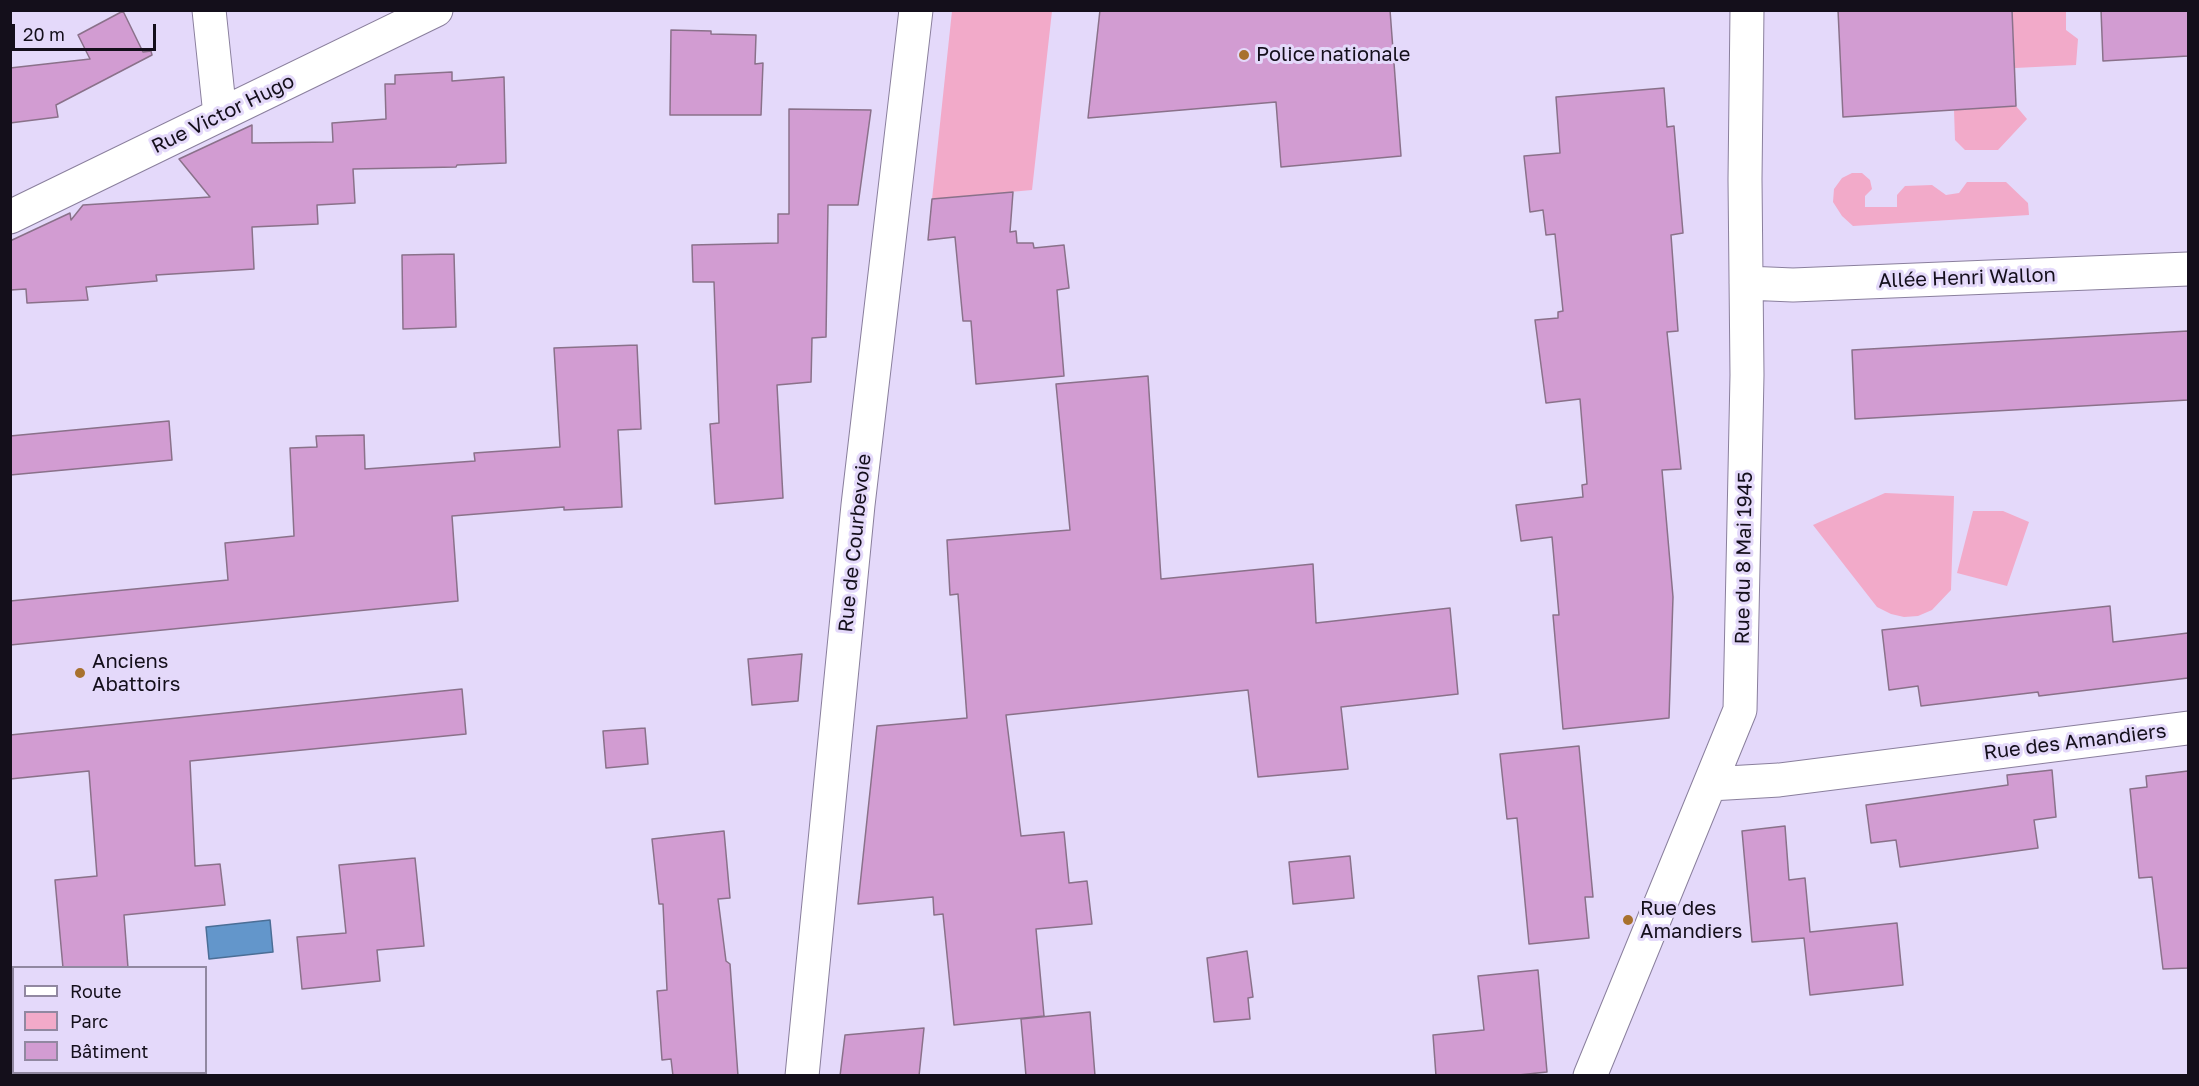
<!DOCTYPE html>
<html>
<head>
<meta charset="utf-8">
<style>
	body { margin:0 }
	#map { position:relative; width:2199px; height:1086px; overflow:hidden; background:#e4d9fa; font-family:"Golos Text",sans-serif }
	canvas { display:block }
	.frame { position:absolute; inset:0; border:12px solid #140f1b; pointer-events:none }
	.legend { position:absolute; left:12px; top:966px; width:195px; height:108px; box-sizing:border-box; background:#e4d9fa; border:2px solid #9188a1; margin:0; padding:8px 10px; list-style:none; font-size:18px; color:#140f1b }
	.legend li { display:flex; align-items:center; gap:12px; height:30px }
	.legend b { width:30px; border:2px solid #9188a1 }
	.scale { position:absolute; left:12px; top:24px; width:144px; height:27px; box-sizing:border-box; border:3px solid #140f1b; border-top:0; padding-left:8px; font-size:18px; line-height:21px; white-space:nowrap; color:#140f1b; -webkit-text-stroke:4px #e4d9fa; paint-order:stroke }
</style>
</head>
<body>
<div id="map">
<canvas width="2199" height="1086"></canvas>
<div class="frame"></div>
<ul class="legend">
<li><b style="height:8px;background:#fff"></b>Route</li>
<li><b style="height:16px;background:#f2aac9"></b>Parc</li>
<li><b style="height:16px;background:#d29cd2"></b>Bâtiment</li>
</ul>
<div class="scale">20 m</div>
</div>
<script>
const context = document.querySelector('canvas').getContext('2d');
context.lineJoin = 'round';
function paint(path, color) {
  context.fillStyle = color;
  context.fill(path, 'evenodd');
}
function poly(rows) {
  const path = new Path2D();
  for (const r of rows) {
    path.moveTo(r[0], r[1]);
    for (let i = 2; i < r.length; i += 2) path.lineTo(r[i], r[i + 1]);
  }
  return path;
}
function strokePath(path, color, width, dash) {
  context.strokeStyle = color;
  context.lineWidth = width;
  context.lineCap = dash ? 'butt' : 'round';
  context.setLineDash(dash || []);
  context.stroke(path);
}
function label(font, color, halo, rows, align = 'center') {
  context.font = font + ' "Golos Text",sans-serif';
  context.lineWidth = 6;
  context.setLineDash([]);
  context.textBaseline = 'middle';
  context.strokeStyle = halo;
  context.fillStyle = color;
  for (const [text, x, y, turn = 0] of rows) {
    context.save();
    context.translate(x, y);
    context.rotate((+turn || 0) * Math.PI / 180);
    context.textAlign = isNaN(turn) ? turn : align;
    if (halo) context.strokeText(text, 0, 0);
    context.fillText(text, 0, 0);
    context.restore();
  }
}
paint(poly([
	[952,11,1052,11,1032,190,932,199],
	[2012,11,2066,11,2066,30,2078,39,2076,65,2015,68],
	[2016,106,2027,119,1998,150,1965,150,1955,140,1954,110],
	[1852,173,1862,173,1870,180,1872,189,1865,196,1865,207,1897,207,1897,195,1905,186,1932,185,1946,195,1959,193,1967,182,2006,182,2028,203,2029,215,1853,226,1842,216,1833,202,1834,189,1842,178],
	[1885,493,1954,496,1951,590,1932,610,1918,616,1904,617,1891,614,1877,607,1813,525],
	[1973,511,2003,511,2029,522,2007,586,1957,573]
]), '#f2aac9');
const water = poly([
	[270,920,273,952,209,959,206,927,270,920]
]);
paint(water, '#6396cb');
strokePath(water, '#4b6e96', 1.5);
const building = poly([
	[1100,10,1390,10,1401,156,1281,167,1276,102,1088,118,1100,10],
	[1838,10,2012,10,2016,106,1843,117,1838,10],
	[2101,10,2188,10,2188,56,2103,61,2101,10],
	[123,11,143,52,151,51,152,55,56,105,58,117,10,123,10,68,90,59,78,35,123,11],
	[671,30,711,31,711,34,756,35,755,64,763,63,761,115,670,115,671,30],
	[452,72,452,81,504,77,506,163,457,165,456,167,353,169,355,203,317,205,318,224,252,227,254,269,156,275,157,281,86,287,88,300,27,303,26,289,10,290,10,241,70,213,71,220,83,205,210,197,179,159,252,125,252,143,333,142,332,123,386,119,385,84,395,84,395,75,452,72],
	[1664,88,1667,127,1674,126,1683,233,1671,235,1678,331,1667,332,1681,469,1662,470,1673,597,1669,718,1563,729,1553,615,1559,615,1552,537,1521,541,1516,505,1583,497,1582,485,1587,484,1580,399,1546,403,1535,320,1558,318,1558,312,1563,311,1555,234,1546,235,1543,210,1530,212,1524,156,1560,153,1556,97,1664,88],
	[789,109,871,110,858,205,828,205,826,337,812,338,811,382,777,385,783,498,715,504,710,424,719,423,714,282,693,282,692,245,778,243,778,214,789,214,789,109],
	[1013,192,1010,232,1016,231,1017,243,1033,243,1034,248,1064,245,1069,288,1057,290,1064,376,976,384,971,321,963,321,955,237,928,240,932,199,1013,192],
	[454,254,456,327,403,329,402,255,454,254],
	[2188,331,2188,400,1855,419,1852,350,2188,331],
	[637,345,641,429,618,430,622,507,564,510,564,507,452,516,458,601,10,645,10,601,228,580,225,543,294,536,290,448,317,447,316,436,364,435,365,469,475,461,474,453,560,447,554,348,637,345],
	[1148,376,1161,579,1313,564,1316,623,1450,608,1458,694,1341,707,1348,769,1258,777,1248,690,1006,715,1021,836,1064,832,1069,883,1087,881,1092,924,1036,929,1044,1016,954,1025,943,914,934,915,933,897,858,904,877,726,967,718,958,594,950,595,947,540,1070,530,1056,384,1148,376],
	[169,421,172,460,10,475,10,436,169,421],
	[2110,606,2113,642,2188,633,2188,678,2039,696,2038,692,1921,706,1918,686,1889,690,1882,630,2110,606],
	[802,654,798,701,752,705,748,659,802,654],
	[462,689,466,734,190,761,195,866,220,864,225,905,124,915,128,968,63,968,55,880,97,876,89,771,10,779,10,735,462,689],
	[645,728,648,764,606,768,603,731,645,728],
	[1579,746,1593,897,1585,897,1589,938,1529,944,1517,818,1507,819,1500,754,1579,746],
	[2052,770,2056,817,2034,820,2038,848,1900,867,1896,840,1871,843,1866,805,2008,785,2007,775,2052,770],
	[2188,771,2188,968,2163,969,2152,877,2139,878,2130,789,2147,787,2146,776,2188,771],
	[1785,826,1789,880,1805,878,1810,932,1897,923,1903,985,1810,995,1804,938,1752,942,1742,831,1785,826],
	[724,831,730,898,718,899,726,961,730,964,738,1076,673,1076,671,1059,662,1060,657,991,667,990,663,904,659,904,652,839,724,831],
	[1350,856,1354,898,1293,904,1289,862,1350,856],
	[415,858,424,946,377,950,380,981,302,989,297,937,346,933,339,865,415,858],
	[1247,951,1253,997,1248,998,1250,1019,1214,1022,1207,958,1247,951],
	[1538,970,1547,1072,1509,1076,1436,1076,1433,1035,1484,1030,1478,976,1538,970],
	[1090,1012,1095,1076,1026,1076,1021,1019,1090,1012],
	[924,1028,919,1076,840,1076,845,1035,924,1028]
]);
paint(building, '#d29cd2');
strokePath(building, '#8a718a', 1.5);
const minor = poly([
	[209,10,220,115],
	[10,217,436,10],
	[1746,283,1793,285,2188,269],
	[1710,784,1779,780,2188,728],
	[1590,1076,1740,710,1747,375,1745,179,1747,10]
]);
const tertiary = poly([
	[802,1076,858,505,916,10]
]);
strokePath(minor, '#8a7f9d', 35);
strokePath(tertiary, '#8a7f9d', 35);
strokePath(minor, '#fff', 33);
strokePath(tertiary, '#fff', 33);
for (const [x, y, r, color] of [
	[1244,55,6,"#a8712d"],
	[80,673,6,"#a8712d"],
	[1628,920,6,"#a8712d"]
]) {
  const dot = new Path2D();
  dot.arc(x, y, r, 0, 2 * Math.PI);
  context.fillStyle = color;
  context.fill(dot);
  strokePath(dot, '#e4d9fa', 2);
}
label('20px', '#140f1b', '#e4d9fa', [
	["Police nationale",1256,55],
	["Anciens",92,662],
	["Abattoirs",92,685],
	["Rue des",1640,909],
	["Amandiers",1640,932]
], 'left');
label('20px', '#140f1b', '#e4d9fa', [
	["Rue Victor Hugo",223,114,-26],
	["Allée Henri Wallon",1967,278,-2],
	["Rue de Courbevoie",855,543,-84],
	["Rue du 8 Mai 1945",1744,558,-89],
	["Rue des Amandiers",2075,742,-7]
]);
</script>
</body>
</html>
